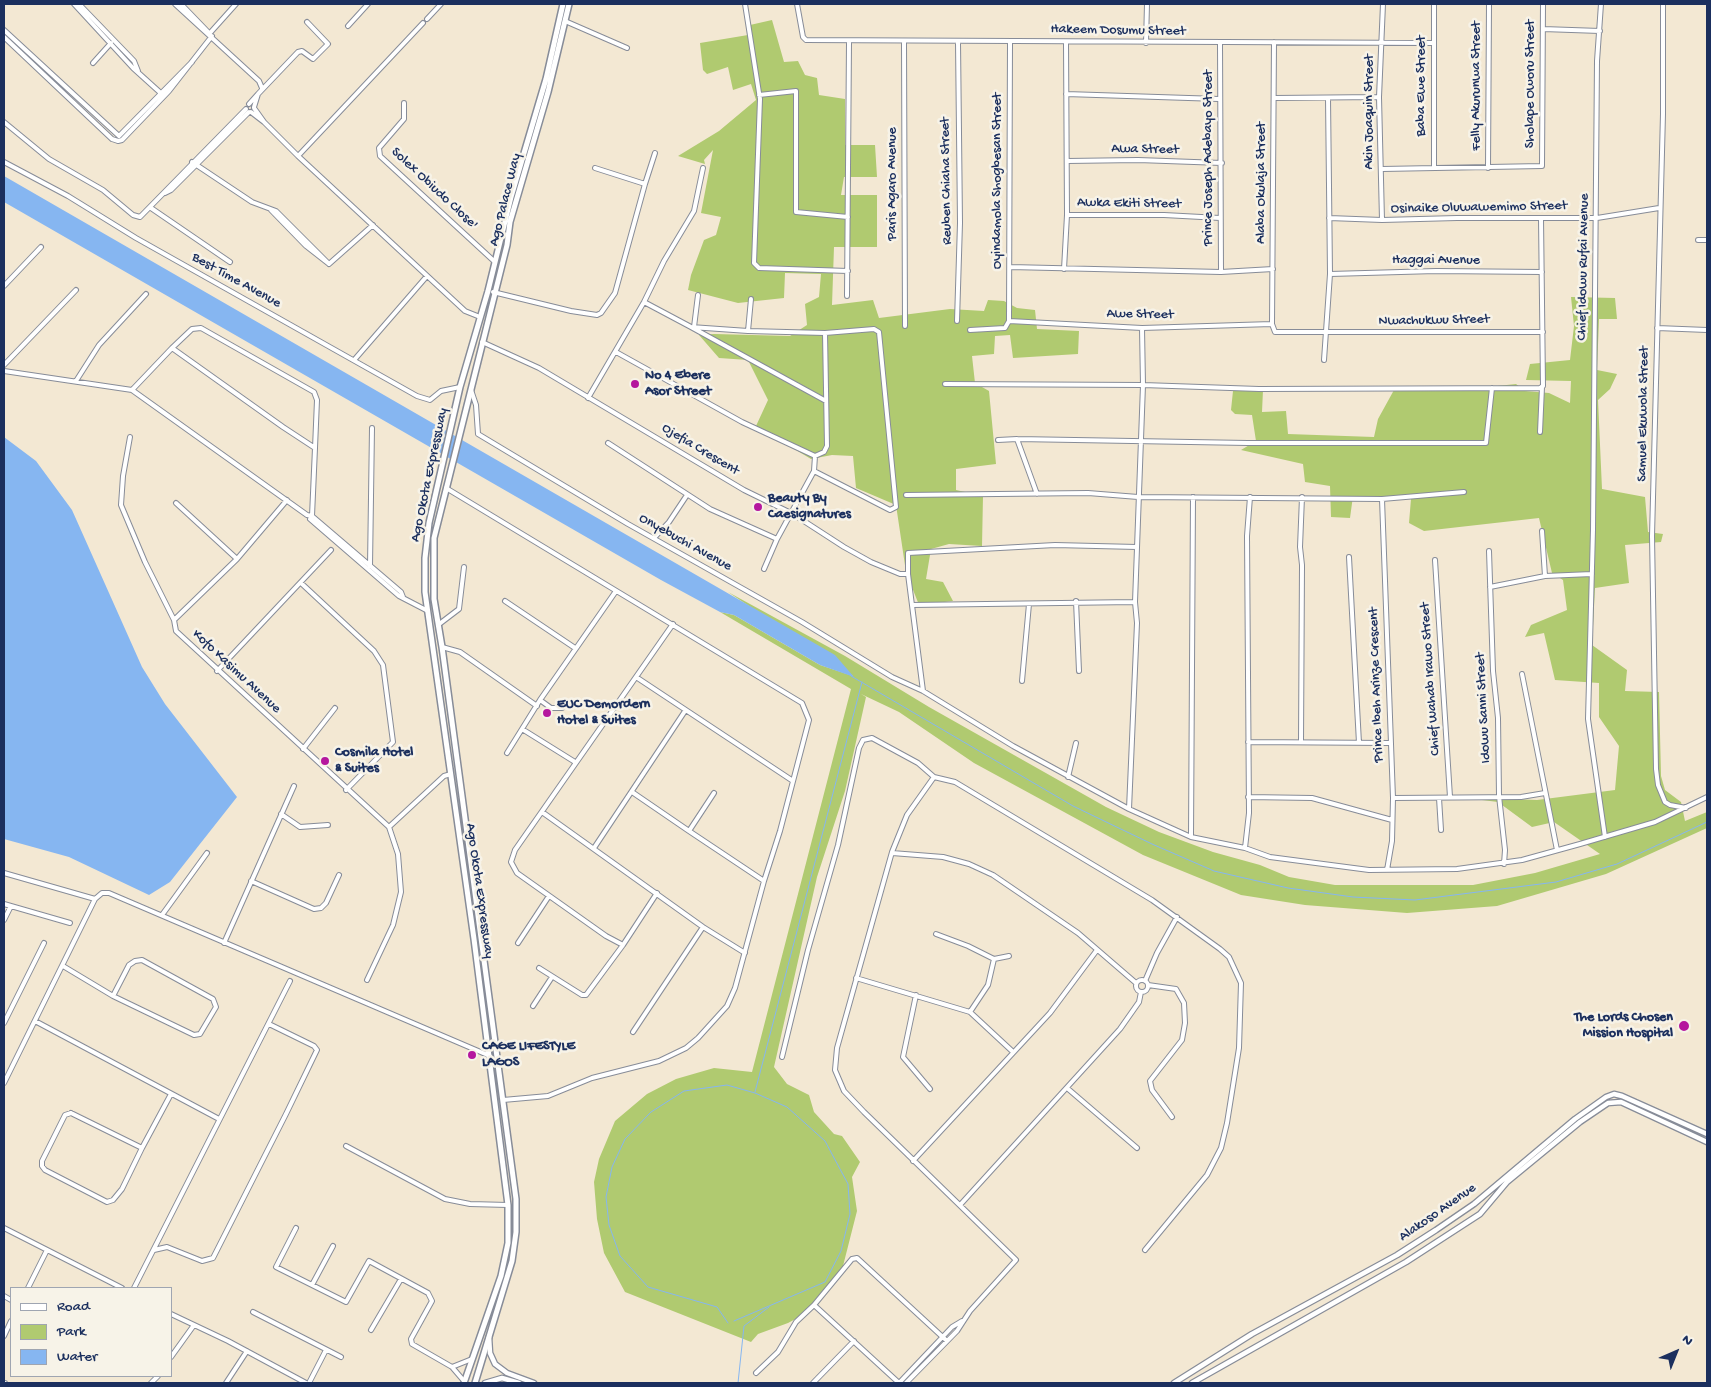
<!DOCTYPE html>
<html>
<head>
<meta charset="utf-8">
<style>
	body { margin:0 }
	#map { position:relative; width:1711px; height:1387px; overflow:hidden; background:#f3e8d3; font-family:"Gochi Hand",sans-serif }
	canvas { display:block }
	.frame { position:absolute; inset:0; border:5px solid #1b2f5e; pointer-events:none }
	.legend { position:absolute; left:10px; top:1287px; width:162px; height:90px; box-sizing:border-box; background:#f7f3e8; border:1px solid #9fa5b1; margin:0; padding:6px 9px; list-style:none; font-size:15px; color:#1b2f5e }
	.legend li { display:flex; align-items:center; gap:10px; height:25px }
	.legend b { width:25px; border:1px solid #9fa5b1 }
	.north { position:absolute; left:1651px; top:1327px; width:50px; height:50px; -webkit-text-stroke:4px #f7f3e8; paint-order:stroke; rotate:44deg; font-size:14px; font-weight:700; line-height:20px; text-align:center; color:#1b2f5e }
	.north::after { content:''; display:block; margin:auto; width:18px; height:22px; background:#1b2f5e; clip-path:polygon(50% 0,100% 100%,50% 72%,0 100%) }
</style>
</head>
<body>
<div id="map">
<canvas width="1711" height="1387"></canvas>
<div class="frame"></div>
<ul class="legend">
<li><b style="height:6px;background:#fff"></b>Road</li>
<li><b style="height:14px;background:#b0ca70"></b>Park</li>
<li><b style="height:14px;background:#86b6f1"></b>Water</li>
</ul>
<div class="north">N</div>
</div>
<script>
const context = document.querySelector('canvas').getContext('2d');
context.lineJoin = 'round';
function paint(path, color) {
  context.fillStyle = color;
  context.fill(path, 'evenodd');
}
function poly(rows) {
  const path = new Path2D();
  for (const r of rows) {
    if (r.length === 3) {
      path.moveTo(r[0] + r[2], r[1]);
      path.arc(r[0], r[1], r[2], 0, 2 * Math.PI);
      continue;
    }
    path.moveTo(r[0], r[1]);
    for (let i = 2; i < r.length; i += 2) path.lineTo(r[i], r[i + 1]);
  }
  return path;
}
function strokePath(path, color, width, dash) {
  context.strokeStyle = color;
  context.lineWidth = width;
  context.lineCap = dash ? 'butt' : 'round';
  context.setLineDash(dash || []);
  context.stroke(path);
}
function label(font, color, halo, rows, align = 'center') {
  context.font = font + ' "Gochi Hand",sans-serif';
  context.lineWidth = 5;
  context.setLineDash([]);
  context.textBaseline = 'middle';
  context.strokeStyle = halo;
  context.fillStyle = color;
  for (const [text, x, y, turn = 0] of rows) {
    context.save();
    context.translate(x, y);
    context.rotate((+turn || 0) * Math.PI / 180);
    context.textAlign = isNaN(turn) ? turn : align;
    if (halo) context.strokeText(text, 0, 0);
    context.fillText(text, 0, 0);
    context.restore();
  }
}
paint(poly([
	[772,20,784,62,798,61,805,75,817,78,819,95,845,99,845,145,875,145,877,177,844,177,841,195,877,195,877,247,834,247,832,305,873,300,879,318,950,309,984,311,988,300,1004,301,1017,308,1035,310,1037,329,1079,331,1078,354,1013,358,1010,335,995,336,994,354,972,356,975,383,989,391,996,464,956,469,956,490,983,496,982,546,949,544,931,549,926,579,943,582,953,601,919,605,906,572,896,505,856,488,853,456,832,455,811,459,756,426,768,400,748,360,719,358,699,335,714,334,790,336,807,325,805,304,819,297,821,274,785,273,784,298,738,303,688,290,691,275,704,240,716,235,721,217,701,213,713,150,704,160,705,164,678,156,719,131,756,100,751,84,733,90,728,67,707,74,703,70,700,43,748,35,750,25],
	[1571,297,1615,298,1617,319,1599,319,1597,370,1617,374,1610,389,1598,400,1602,489,1645,497,1648,532,1663,534,1661,542,1625,545,1629,583,1595,588,1592,645,1627,670,1625,691,1659,692,1661,776,1665,790,1681,802,1685,821,1707,812,1707,828,1606,874,1497,906,1407,913,1305,905,1241,895,1143,855,974,763,899,712,861,694,866,697,845,791,817,877,774,1067,787,1084,809,1095,814,1112,834,1134,842,1136,860,1162,852,1177,857,1211,843,1266,814,1309,788,1323,758,1334,751,1342,625,1292,604,1253,597,1219,594,1182,599,1159,615,1121,647,1094,676,1079,714,1068,752,1072,851,689,720,612,734,615,820,665,853,676,728,592,845,656,929,707,1106,807,1159,832,1213,852,1260,865,1289,877,1335,885,1473,885,1535,873,1600,854,1554,822,1532,827,1498,802,1458,797,1537,800,1615,790,1619,746,1599,717,1599,683,1555,680,1544,633,1525,637,1531,625,1567,610,1563,580,1552,573,1539,518,1424,531,1409,523,1411,499,1353,496,1350,518,1331,517,1330,486,1305,482,1303,464,1241,450,1256,441,1252,415,1235,414,1231,410,1233,391,1263,390,1262,412,1286,411,1288,434,1374,437,1378,419,1394,390,1451,391,1516,384,1525,391,1549,393,1570,403,1571,381,1526,380,1530,364,1570,360,1574,326]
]), '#b0ca70');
paint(poly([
	[4,176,835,655,854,677,820,665,734,615,720,612,661,580,4,202],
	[4,437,36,461,72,510,142,667,165,704,237,797,170,882,149,895,69,857,4,839]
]), '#86b6f1');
strokePath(poly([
	[851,676,1073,806,1152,844,1214,871,1288,888,1353,897,1415,900,1556,882,1617,864,1707,822],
	[755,1092,862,682],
	[728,1323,717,1307,648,1287,620,1256,609,1225,606,1197,612,1167,625,1139,651,1112,684,1091,727,1085,755,1093,787,1107,825,1141,848,1184,850,1214,841,1251,825,1282,734,1321],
	[738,1383,744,1326,769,1307]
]), '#86b6f1', 1);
const minor = poly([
	[74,4,133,68,164,96],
	[79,4,134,61,138,71],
	[175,4,259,81,262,88],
	[181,4,208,32],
	[745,4,760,99,754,263,759,268,848,271],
	[797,4,803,37,806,40,1433,43],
	[1601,4,1597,61,1593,530,1588,719,1605,837],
	[1663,4,1663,114,1652,536,1656,769,1658,785,1665,802,1670,805,1686,808],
	[427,19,441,4],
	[565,21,627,48],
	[348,26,368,4],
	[1543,29,1600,31],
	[4,30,119,136],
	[210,33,236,4],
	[4,37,112,139,118,141],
	[904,41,905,326],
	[1274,42,1272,324,1275,332,1543,332],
	[1146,43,1147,4],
	[1220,43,1221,272],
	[93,63,111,43],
	[258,94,298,52,302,51,313,59,328,44,307,22],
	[1066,94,1219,99],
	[759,95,796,91,796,212,848,217],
	[1274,98,1379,97],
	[404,103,404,119,379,148,380,156,495,262],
	[249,104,258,94,254,107],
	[251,112,264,122,254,108],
	[4,122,49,159,103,190,133,215,140,217,246,109],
	[264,122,298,156,465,311,480,317],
	[119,136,192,62],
	[118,141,122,140,169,91,212,36],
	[298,156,423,23],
	[1067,161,1138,160,1222,163],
	[4,162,68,196,136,238,417,396,430,400,441,391,460,387],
	[192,162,252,202,276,211,329,264],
	[595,168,645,184,655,153],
	[1434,168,1434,4],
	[1488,168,1489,4],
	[1382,169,1542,166,1543,4],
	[165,193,171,190,249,112],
	[151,208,230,262],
	[271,210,306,246,329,264],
	[1067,215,1164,215,1220,218],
	[1329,218,1382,220,1457,218,1597,218,1659,208],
	[1382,220,1379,97,1383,4],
	[1698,240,1707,240],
	[329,264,373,225],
	[1010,267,1221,272,1273,269],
	[1064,269,1067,215,1066,43],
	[1330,274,1436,271,1542,272],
	[4,286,41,247],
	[493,292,571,311,597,315,601,313,615,293,645,184],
	[847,296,849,42],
	[644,302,691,327,748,331,825,333,874,329,879,332,896,507,890,510,814,471],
	[957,321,960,223,958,42],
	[1009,321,1142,328,1272,324],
	[691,327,826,401],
	[694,327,698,295],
	[1657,328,1707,330],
	[970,330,1005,328,1009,321,1010,41],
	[748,331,751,299],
	[482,342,539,368,744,490,793,514,844,547,871,562,900,574,908,574],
	[172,348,192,329,201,328,314,392,317,400,315,448],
	[616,352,742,422,815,456],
	[355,359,427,276],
	[1324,360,1330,274,1328,98],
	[4,365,76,290],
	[4,371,132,390,307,515,312,516,401,592,403,597],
	[76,381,99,345,146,294],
	[945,384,1143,385,1259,389,1540,388,1543,386,1541,218],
	[132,390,172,348,283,427,315,448,312,516,310,519],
	[471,390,476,405,478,434,628,524,802,622,892,677,923,691,1013,746,1129,809,1191,837,1245,848,1270,857,1369,870,1457,869,1522,860,1580,844,1655,822,1707,797],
	[588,398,644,302,664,261,694,211,703,168],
	[1540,432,1542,387],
	[130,437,123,476,121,505,145,562,174,620,176,631,389,827],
	[1017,439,1248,443,1486,443,1492,388],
	[998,440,1017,439,1037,494],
	[608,443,710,509,777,539],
	[446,488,802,703,809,720,780,831,764,881,735,988,727,1006,698,1038,686,1048,659,1061,592,1078,548,1096,503,1100],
	[906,495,1088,493,1138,497,1382,499,1464,492],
	[1382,499,1393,798,1392,841,1387,870],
	[176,503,237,559],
	[310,519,399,596,428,611],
	[1542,531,1545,576],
	[654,538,669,522,687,495],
	[1489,551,1493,671,1498,718,1499,796,1505,850,1504,864],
	[1349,557,1359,743],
	[1435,560,1450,797],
	[370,566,372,428],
	[764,569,777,539,814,471,815,456,824,452,827,446,825,333],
	[301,583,374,651,383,665,393,742,346,790],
	[1490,587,1545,576,1592,574],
	[505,601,575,648],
	[1076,601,1079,671],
	[912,605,1135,602],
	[174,620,237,559,287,500],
	[438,625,459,609,464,567],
	[442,647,460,652,537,706],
	[217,671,331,550],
	[1522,674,1557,850],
	[636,677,793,781],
	[1022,681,1029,604],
	[923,691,908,574,908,553,1055,545,1137,547],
	[540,700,551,708,562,708],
	[522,729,575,762],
	[1248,742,1389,743],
	[1301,742,1302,565,1300,547,1302,497],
	[303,749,335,708],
	[507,753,540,700,616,591],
	[1068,777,1076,743],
	[632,792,689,831],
	[714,793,689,831,764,881],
	[1248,797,1312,798,1392,820],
	[1393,798,1521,797,1545,793],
	[1439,798,1441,830],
	[1129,809,1137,623,1135,602,1143,385,1142,328],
	[542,812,703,927,745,953],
	[281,814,300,827,328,825],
	[1191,837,1193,497],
	[594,848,685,711],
	[1245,848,1249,813,1247,536,1250,497],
	[892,853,943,857,969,864,993,875,1078,933,1136,983],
	[4,873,95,899],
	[251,881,314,909,321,908,326,903,339,875],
	[657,893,623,945,606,936,517,873,511,862,515,850,673,624],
	[4,904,70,923],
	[162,915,207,853],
	[4,920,11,906],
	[936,934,968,946,994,959,1009,956],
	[224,943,294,786],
	[518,943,549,896],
	[63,966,113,996,194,1035,200,1034,216,1007,213,999,142,960,135,961,129,965,113,996],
	[539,968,582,995,586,995,623,945],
	[856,978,970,1012,1012,1051],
	[1142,986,6],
	[367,980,393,925,401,892,398,854,389,827,444,776,451,774],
	[1145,981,1157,953,1177,917],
	[1148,985,1176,989,1184,1003,1185,1023,1182,1040,1150,1081,1152,1090,1172,1117],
	[916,995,903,1057,930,1089],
	[533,1006,552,977],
	[970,1012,988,985,994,959],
	[35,1021,219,1119],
	[4,1023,44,943],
	[633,1032,703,927],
	[782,1057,808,950,838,845,859,748,863,740,872,738,918,763,934,777,955,782,1152,900,1220,949,1229,957,1241,983,1239,1048,1227,1123,1221,1148,1207,1175,1145,1250],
	[4,1083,95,899,102,893,109,893,490,1056],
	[1067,1088,1137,1148],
	[71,1113,142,1148,122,1189,113,1200,107,1202,45,1170,42,1166,42,1161,65,1115,71,1113],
	[346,1146,445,1199,470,1204,508,1205],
	[142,1148,171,1094],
	[913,1161,1050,1013,1097,950],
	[960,1205,1120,1029,1139,1002,1141,992],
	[4,1228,122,1288],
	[296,1228,276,1267,346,1302,369,1261,428,1293,432,1301,411,1339,412,1344,452,1367,464,1381],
	[154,1250,167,1247,202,1261,213,1258,286,1114,317,1050,314,1046,269,1024],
	[312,1285,333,1246],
	[28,1288,47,1250],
	[134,1288,290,981],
	[4,1296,11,1300],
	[814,1305,852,1259,857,1258,947,1341],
	[253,1312,341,1357],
	[171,1314,228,1341,306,1383],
	[371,1330,401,1279],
	[4,1336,11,1321],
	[171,1357,194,1325],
	[452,1367,472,1359],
	[756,1373,778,1352,796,1322,814,1305,899,1383],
	[4,1383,5,1383],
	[151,1383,158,1376],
	[226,1383,247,1351],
	[309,1383,326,1350],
	[813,1383,854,1341],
	[899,1383,952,1327,962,1321],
	[906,1383,957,1331,970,1311,1016,1260,864,1112,844,1091,835,1070,837,1048,892,852,907,815,934,777]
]);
const tertiary = poly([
	[489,1337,490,1353,495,1364,507,1373,534,1383],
	[485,1383,502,1378,519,1383],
	[1174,1383,1252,1334,1397,1255,1436,1230,1474,1204,1575,1119,1606,1097,1614,1094,1622,1096,1707,1134],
	[1192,1383,1406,1262,1480,1214,1507,1182,1580,1122,1608,1103,1621,1102,1707,1142]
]);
const secondary = poly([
	[464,1383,501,1276,508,1243,508,1205,474,939,425,592,425,558,429,523,460,387,488,291,511,197,546,79,563,4],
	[475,1383,512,1261,516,1232,516,1199,442,647,434,599,434,538,507,245,510,222,548,92,569,4]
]);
strokePath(minor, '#878c98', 6);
strokePath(tertiary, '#878c98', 7);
strokePath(secondary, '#878c98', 8);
strokePath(minor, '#fff', 4);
strokePath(tertiary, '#fff', 4.5);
strokePath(secondary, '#fff', 5);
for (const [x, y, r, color] of [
	[635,384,5,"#b5179e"],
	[758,507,5,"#b5179e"],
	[547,713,5,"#b5179e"],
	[325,761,5,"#b5179e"],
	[1684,1026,6,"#b5179e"],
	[472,1055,5,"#b5179e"]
]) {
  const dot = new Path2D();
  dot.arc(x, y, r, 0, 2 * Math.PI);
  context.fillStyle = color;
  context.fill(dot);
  strokePath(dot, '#f7f3e8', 2);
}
label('14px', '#1b2f5e', '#f7f3e8', [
	["Hakeem Dosumu Street",1118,31,1],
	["Sholape Oworu Street",1531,84,-90],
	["Baba Ewe Street",1422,86,-90],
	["Felly Akurunwa Street",1477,86,-90],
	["Akin Joaquin Street",1370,112,-90],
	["Awa Street",1145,150,1],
	["Prince Joseph Adebayo Street",1209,158,-90],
	["Reuben Chiaha Street",947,181,-91],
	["Oyindamola Shogbesan Street",998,181,-90],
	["Alaba Okulaja Street",1262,183,-90],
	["Paris Agaro Avenue",893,184,-90],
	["Solex Obiudo Close'",434,189,43],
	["Ago Palace Way",506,200,-76],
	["Awka Ekiti Street",1129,204,1],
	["Osinaike Oluwawemimo Street",1479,208,-1],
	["Haggai Avenue",1436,261],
	["Chief Idowu Rufai Avenue",1584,267,-89],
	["Best Time Avenue",236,281,29],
	["Awe Street",1140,315,1],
	["Nwachukwu Street",1434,321,-1],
	["Samuel Ekuwola Street",1644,414,-89],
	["Ojefia Crescent",700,450,31],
	["Ago Okota Expressway",430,475,-78],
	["Onyebuchi Avenue",685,543,29],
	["Kofo Kasimu Avenue",236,672,43],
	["Chief Wahab Irawo Street",1431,679,-94],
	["Prince Ibeh Arinze Crescent",1377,685,-92],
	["Idowu Sanni Street",1484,708,-93],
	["Ago Okota Expressway",479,891,82],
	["Alakoso Avenue",1438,1213,-35]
]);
label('bold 14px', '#1b2f5e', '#f7f3e8', [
	["No 4 Ebere",645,376],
	["Asor Street",645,392],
	["Beauty By",768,499],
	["Caesignatures",768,515],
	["EUC Demordern",557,705],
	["Hotel & Suites",557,721],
	["Cosmila Hotel",335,753],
	["& Suites",335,769],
	["The Lords Chosen",1673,1018,"right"],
	["Mission Hospital",1673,1034,"right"],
	["CAGE LIFESTYLE",482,1047],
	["LAGOS",482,1063]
], 'left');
</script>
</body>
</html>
